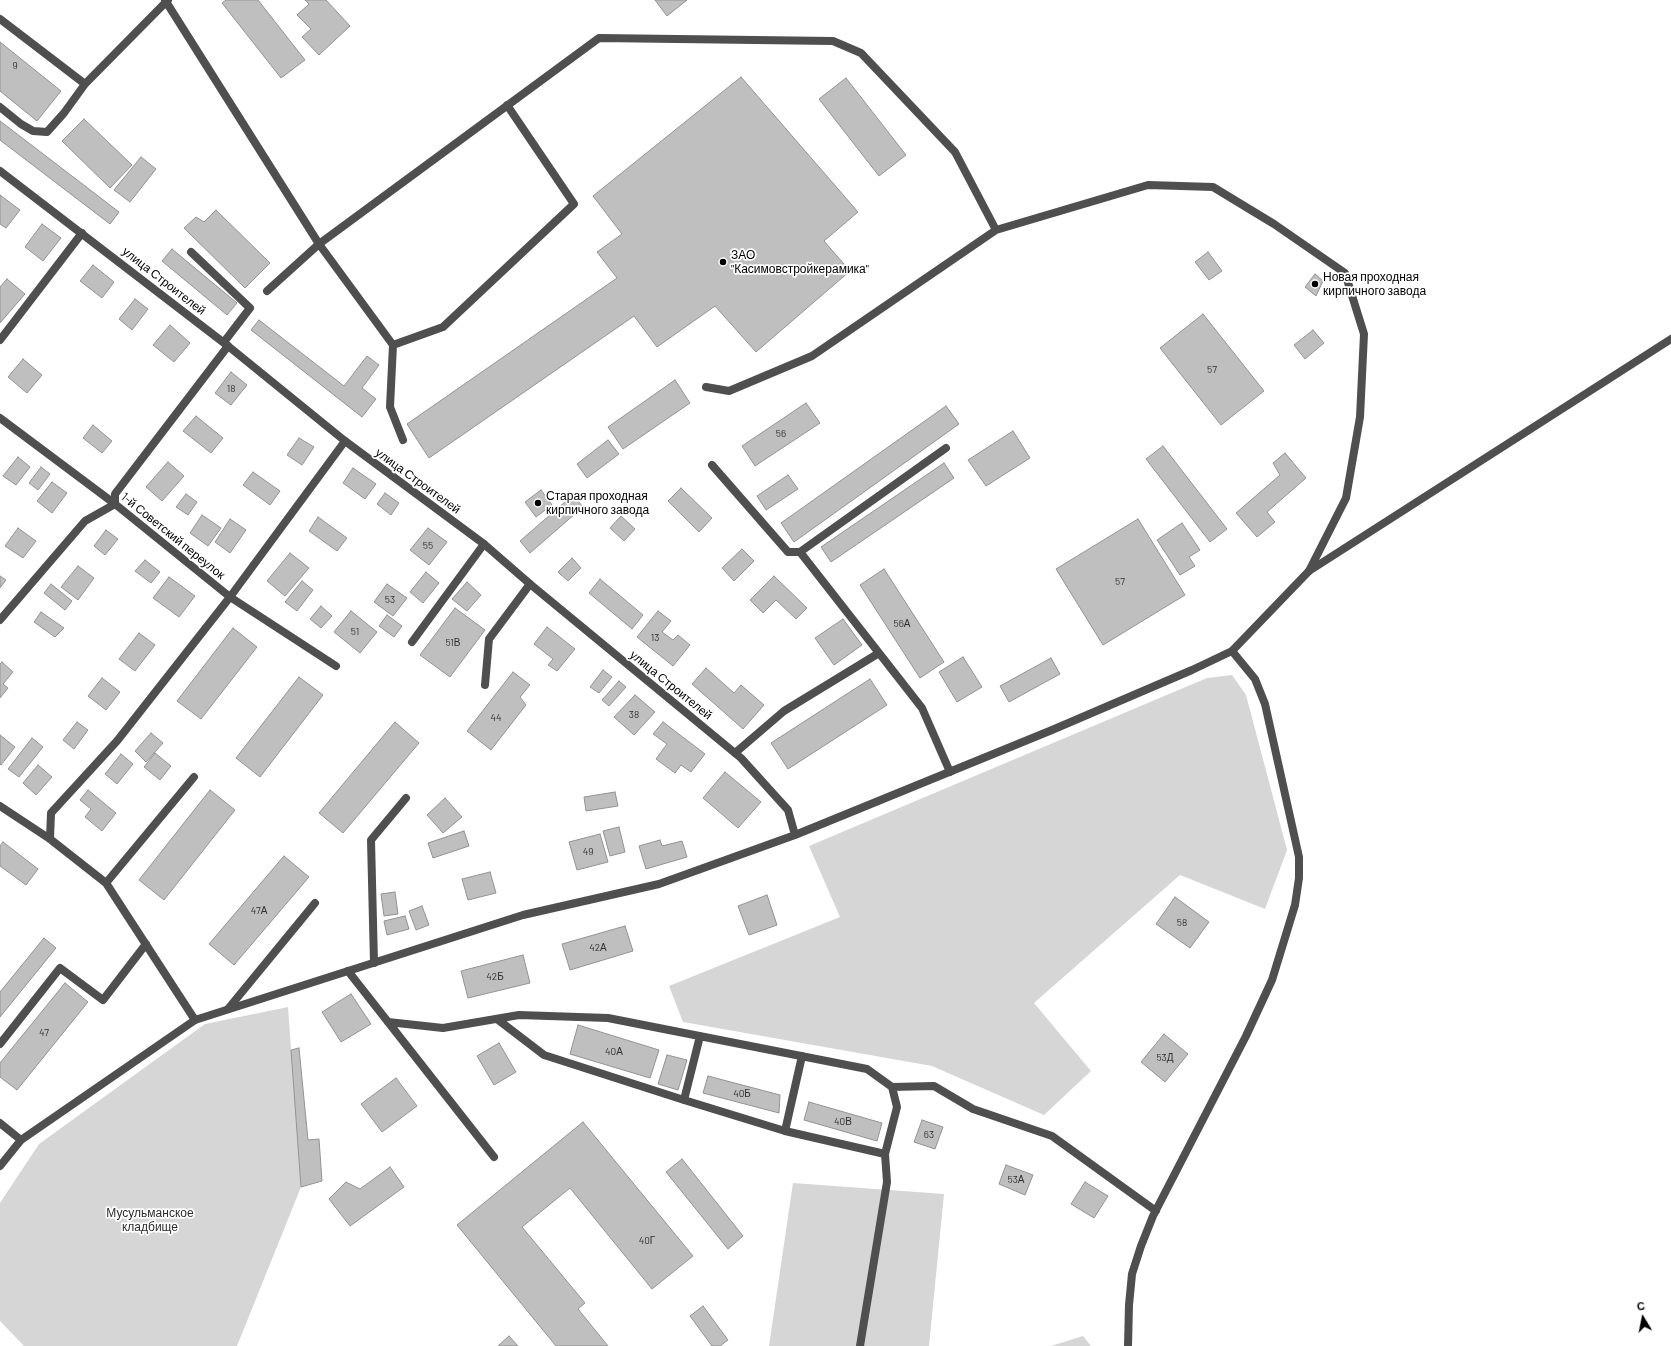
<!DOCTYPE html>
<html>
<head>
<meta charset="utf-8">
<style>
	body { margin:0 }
	#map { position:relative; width:1671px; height:1346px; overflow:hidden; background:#fff; font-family:Barlow,sans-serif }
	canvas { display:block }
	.north { position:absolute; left:1623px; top:1298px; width:40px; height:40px; -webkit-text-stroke:3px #fff; paint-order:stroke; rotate:350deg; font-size:11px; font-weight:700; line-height:16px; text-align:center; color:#000 }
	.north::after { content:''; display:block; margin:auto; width:14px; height:18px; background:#000; clip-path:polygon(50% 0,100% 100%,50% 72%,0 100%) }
</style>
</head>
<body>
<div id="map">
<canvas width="1671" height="1346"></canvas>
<div class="north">С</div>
</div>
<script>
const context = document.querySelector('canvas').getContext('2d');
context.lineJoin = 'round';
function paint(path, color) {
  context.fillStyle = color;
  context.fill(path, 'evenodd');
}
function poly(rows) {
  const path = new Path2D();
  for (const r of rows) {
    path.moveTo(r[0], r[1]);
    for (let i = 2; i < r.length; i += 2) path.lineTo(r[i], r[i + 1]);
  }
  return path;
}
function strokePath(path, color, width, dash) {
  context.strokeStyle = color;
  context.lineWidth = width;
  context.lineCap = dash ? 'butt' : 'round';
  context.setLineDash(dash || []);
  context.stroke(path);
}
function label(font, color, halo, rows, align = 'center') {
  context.font = font + ' Barlow,sans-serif';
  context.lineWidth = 3.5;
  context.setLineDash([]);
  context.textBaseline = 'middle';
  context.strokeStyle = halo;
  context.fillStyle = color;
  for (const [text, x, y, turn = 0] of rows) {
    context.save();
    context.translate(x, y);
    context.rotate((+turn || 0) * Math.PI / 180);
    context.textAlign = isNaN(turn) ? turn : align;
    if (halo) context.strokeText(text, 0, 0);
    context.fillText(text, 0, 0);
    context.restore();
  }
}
paint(poly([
	[1232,675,1246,695,1287,850,1265,909,1180,875,1034,1003,1091,1071,1044,1115,932,1066,683,1022,669,986,840,917,809,846,1207,678],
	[288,1007,301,1187,237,1346,24,1346,0,1321,0,1203,39,1144,205,1024],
	[793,1183,944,1194,929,1346,769,1346],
	[1083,1336,1091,1346,1051,1346]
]), '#d6d6d6');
const building = poly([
	[226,0,258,0,305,60,281,78,222,3,226,0],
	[305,0,326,0,350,26,319,55,302,37,311,29,297,15,309,4,305,0],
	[655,0,687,0,667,16,655,0],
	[0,42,61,91,37,121,0,91,0,42],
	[741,77,858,212,824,241,850,271,756,352,715,306,657,347,634,316,429,458,407,424,617,278,597,252,622,234,593,196,741,77],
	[846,78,906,155,879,176,819,99,846,78],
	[84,119,132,165,110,188,62,141,84,119],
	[0,121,119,212,110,224,0,140,0,121],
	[141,157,156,169,130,202,114,190,141,157],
	[0,195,20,210,6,228,0,224,0,195],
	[216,210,270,263,245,288,184,228,196,217,204,222,216,210],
	[42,224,61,238,43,261,25,247,42,224],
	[172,249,237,303,227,315,162,261,172,249],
	[1208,252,1222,271,1209,280,1195,262,1208,252],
	[93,265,114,282,102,298,80,281,93,265],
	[1315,274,1323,281,1316,296,1305,287,1315,274],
	[7,279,25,294,0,323,0,287,7,279],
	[135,299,148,309,132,330,119,319,135,299],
	[1203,314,1264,391,1221,425,1160,348,1203,314],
	[259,320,344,386,367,356,379,365,362,388,376,399,362,417,251,330,259,320],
	[170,325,190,343,174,362,153,345,170,325],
	[1313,330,1324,343,1305,359,1294,345,1313,330],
	[23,359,42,375,27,393,8,377,23,359],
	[231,372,247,385,231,405,215,393,231,372],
	[675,380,690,403,623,449,608,427,675,380],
	[806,403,820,423,755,466,742,446,806,403],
	[946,406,959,424,794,542,781,523,946,406],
	[196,416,223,438,211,453,183,431,196,416],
	[93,425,112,441,102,453,83,438,93,425],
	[1013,431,1030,458,986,486,968,460,1013,431],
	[299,438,314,447,302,465,287,455,299,438],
	[608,440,619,454,587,478,577,464,608,440],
	[1163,446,1227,529,1210,542,1146,459,1163,446],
	[1285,453,1306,478,1267,512,1275,522,1257,537,1236,513,1280,475,1273,463,1285,453],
	[18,457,30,467,16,485,3,476,18,457],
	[168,462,184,476,162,501,146,487,168,462],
	[944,463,954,478,831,562,821,547,944,463],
	[41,467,50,474,38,490,29,483,41,467],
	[353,468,376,484,365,499,343,483,353,468],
	[253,472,280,491,270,505,243,485,253,472],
	[788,475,798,489,766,510,757,496,788,475],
	[52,482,67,493,52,513,37,501,52,482],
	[681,488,712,518,699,532,668,501,681,488],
	[541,490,552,505,536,517,525,502,541,490],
	[385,493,399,503,391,515,377,504,385,493],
	[186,494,197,502,188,515,176,507,186,494],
	[573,495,583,507,530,553,520,541,573,495],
	[202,515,221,528,208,546,190,533,202,515],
	[621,516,635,529,624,541,610,528,621,516],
	[318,517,347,538,337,551,309,531,318,517],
	[230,519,246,530,230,553,215,542,230,519],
	[1138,519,1185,595,1103,645,1056,569,1138,519],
	[1182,523,1200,550,1189,557,1195,566,1180,575,1157,540,1182,523],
	[18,528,36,541,23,558,5,546,18,528],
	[428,528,447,542,429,565,410,550,428,528],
	[106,530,118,539,105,555,94,546,106,530],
	[742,549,754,561,734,581,722,568,742,549],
	[290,553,309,568,285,596,267,581,290,553],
	[572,558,581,568,568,581,558,572,572,558],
	[145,560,160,572,151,583,135,571,145,560],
	[78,566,94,578,78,600,61,587,78,566],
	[884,569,944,662,920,678,860,585,884,569],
	[426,572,439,583,423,603,410,592,426,572],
	[0,576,6,580,0,588,0,576],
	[774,576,807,608,796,619,776,600,763,613,750,600,774,576],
	[169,577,195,596,179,617,153,598,169,577],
	[600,579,643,615,632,629,589,593,600,579],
	[302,581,313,590,297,611,285,602,302,581],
	[467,582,481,595,467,611,452,599,467,582],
	[51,584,72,601,65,610,44,593,51,584],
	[387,584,407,598,393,616,374,602,387,584],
	[321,606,332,616,321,628,310,619,321,606],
	[455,608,485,630,450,677,420,655,455,608],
	[351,611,377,632,360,653,334,632,351,611],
	[658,611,671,621,662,632,673,640,678,635,690,645,673,666,637,637,658,611],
	[41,612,64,628,55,637,34,622,41,612],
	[387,615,402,626,394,637,379,626,387,615],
	[843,619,862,645,834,665,815,638,843,619],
	[547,627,575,649,557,671,548,665,553,659,534,644,547,627],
	[233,628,257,647,201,719,177,701,233,628],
	[139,633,155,645,135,671,119,659,139,633],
	[963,657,982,687,957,702,939,672,963,657],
	[1051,658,1060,674,1009,702,1000,686,1051,658],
	[2,662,13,672,3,684,8,688,0,698,0,664,2,662],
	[706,668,734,693,741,685,764,705,743,729,692,684,706,668],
	[603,670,612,677,599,693,590,687,603,670],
	[513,672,530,685,520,697,526,705,491,750,467,731,513,672],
	[299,677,323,695,260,777,236,758,299,677],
	[102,678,120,692,106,710,88,696,102,678],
	[870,679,887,705,788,769,771,743,870,679],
	[619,681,626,687,609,706,602,700,619,681],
	[635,695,655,712,634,735,614,717,635,695],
	[77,722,88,730,74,749,63,740,77,722],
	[395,722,419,743,343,833,319,813,395,722],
	[663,722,705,754,691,772,681,765,675,773,656,759,667,744,653,734,663,722],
	[151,733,163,743,146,762,135,751,151,733],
	[0,735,15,747,1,765,0,764,0,735],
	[32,738,43,747,19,777,8,769,32,738],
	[155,753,171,766,160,780,144,767,155,753],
	[121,754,133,764,117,784,105,774,121,754],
	[38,765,52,777,36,795,23,783,38,765],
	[725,772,761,802,738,828,703,798,725,772],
	[88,790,116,813,102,831,85,817,91,809,80,800,88,790],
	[210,790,235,810,164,900,139,880,210,790],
	[615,792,618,806,586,811,584,797,615,792],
	[445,798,462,817,443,833,427,815,445,798],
	[619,827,625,852,610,856,603,831,619,827],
	[464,831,469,846,433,858,428,843,464,831],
	[600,834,608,862,577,870,569,842,600,834],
	[660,840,662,846,682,841,687,857,646,869,639,846,660,840],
	[3,842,38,869,26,885,0,866,0,846,3,842],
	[284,856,309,877,234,965,209,944,284,856],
	[490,872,496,893,468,900,462,879,490,872],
	[395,892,398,914,384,916,381,894,395,892],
	[767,895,777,925,749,935,738,906,767,895],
	[1175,897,1209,922,1190,948,1156,924,1175,897],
	[422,906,429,925,416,930,409,911,422,906],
	[405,916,409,929,387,935,384,921,405,916],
	[625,926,633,951,570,970,562,944,625,926],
	[44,938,56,948,0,1017,0,992,44,938],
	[523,955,530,983,468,998,461,971,523,955],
	[65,983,88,1002,17,1090,0,1077,0,1063,65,983],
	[351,994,371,1024,341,1042,322,1012,351,994],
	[578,1025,659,1050,650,1078,570,1054,578,1025],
	[1164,1034,1188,1054,1165,1082,1141,1062,1164,1034],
	[499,1043,516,1072,494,1085,477,1056,499,1043],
	[299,1048,308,1140,319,1139,322,1181,301,1187,291,1050,299,1048],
	[667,1055,687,1060,678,1090,658,1084,667,1055],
	[708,1076,780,1095,779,1113,703,1093,708,1076],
	[396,1078,417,1106,382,1132,361,1104,396,1078],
	[809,1102,882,1123,877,1141,804,1120,809,1102],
	[922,1120,943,1127,935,1149,914,1142,922,1120],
	[583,1122,693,1256,652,1289,570,1188,522,1227,585,1303,578,1309,608,1346,556,1346,457,1225,583,1122],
	[682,1159,743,1236,728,1249,666,1172,682,1159],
	[1006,1165,1033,1175,1025,1195,999,1184,1006,1165],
	[390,1167,404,1187,350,1226,329,1199,346,1182,360,1189,390,1167],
	[1085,1182,1108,1196,1094,1218,1071,1204,1085,1182],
	[703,1306,728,1340,720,1346,712,1346,690,1316,703,1306],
	[509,1336,518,1346,498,1346,509,1336]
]);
paint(building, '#bfbfbf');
strokePath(building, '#939393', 1);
strokePath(poly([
	[165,0,319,244,267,291],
	[0,19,85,84,64,113,47,132,33,131,21,124,0,107],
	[85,84,168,0],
	[191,252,250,308,224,342],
	[0,340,82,233],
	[393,345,443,327,574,204,507,105],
	[706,387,729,391,812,356,996,230,1148,185,1213,187,1274,224,1345,273,1364,334,1360,417,1346,498,1309,571],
	[403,440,390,407,393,345,319,244,599,38,833,41,861,53,955,152,996,230],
	[946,448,800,552,922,708,950,772],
	[712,465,788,552,800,552],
	[0,620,85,521,115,504,115,494,228,346],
	[412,642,484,544],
	[485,685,489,639,530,584],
	[735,753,784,711,879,653],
	[194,777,106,883,195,1020],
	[0,806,50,839,106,883],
	[50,839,51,813,117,741,230,597,345,441],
	[374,963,371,840,406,798],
	[348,971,494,1157],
	[228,1009,315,903],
	[497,1019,544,1055,684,1100,785,1131,885,1154],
	[388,1022,443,1028,519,1015,608,1018,867,1069,892,1087,897,1107,885,1154,887,1182,860,1346],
	[0,1044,60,968,103,1000,146,944],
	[892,1087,934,1086,973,1109,1052,1136,1156,1211],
	[684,1100,700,1036],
	[785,1131,802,1056],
	[1128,1346,1129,1305,1132,1274,1141,1246,1153,1216,1246,1036,1272,980,1295,905,1299,878,1299,857,1265,704,1255,679,1232,651]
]), '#4f4f4f', 8);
strokePath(poly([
	[0,171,228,346,345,441,484,544,530,584,741,758,788,810,795,835],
	[0,418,115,504,230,597,336,666],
	[0,1123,21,1140],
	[0,1166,21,1140,195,1020,523,915,659,884,795,835,1052,730,1192,670,1232,651,1309,571,1671,339]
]), '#4f4f4f', 8);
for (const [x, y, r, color] of [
	[723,262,4,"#000"],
	[1315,284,4,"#000"],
	[538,503,4,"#000"]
]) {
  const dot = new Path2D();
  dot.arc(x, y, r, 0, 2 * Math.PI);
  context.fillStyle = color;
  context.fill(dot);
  strokePath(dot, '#fff', 1.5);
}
label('10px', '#303030', null, [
	["9",15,66],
	["57",1212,370],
	["18",231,389],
	["56",781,434],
	["55",428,546],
	["57",1120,582],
	["53",390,600],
	["56А",902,624],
	["51",355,632],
	["13",655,638],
	["51В",453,643],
	["38",634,715],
	["44",496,718],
	["49",588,852],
	["47А",259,911],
	["58",1182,923],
	["42А",598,948],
	["42Б",495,977],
	["47",44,1033],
	["40А",614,1052],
	["53Д",1165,1058],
	["40Б",742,1094],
	["40В",843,1122],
	["63",929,1135],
	["53А",1016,1180],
	["40Г",647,1241]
]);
label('12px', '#000', '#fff', [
	["ЗАО",731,255],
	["\"Касимовстройкерамика\"",731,269],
	["Новая проходная",1323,277],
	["кирпичного завода",1323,291],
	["Старая проходная",546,496],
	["кирпичного завода",546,510]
], 'left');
label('12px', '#000', '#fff', [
	["улица Строителей",164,281,38],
	["улица Строителей",418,481,36],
	["1-й Советский переулок",173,536,39],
	["улица Строителей",671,685,39]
]);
label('12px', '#2d2d2d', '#fff', [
	["Мусульманское",150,1213],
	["кладбище",150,1227]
]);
</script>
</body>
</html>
